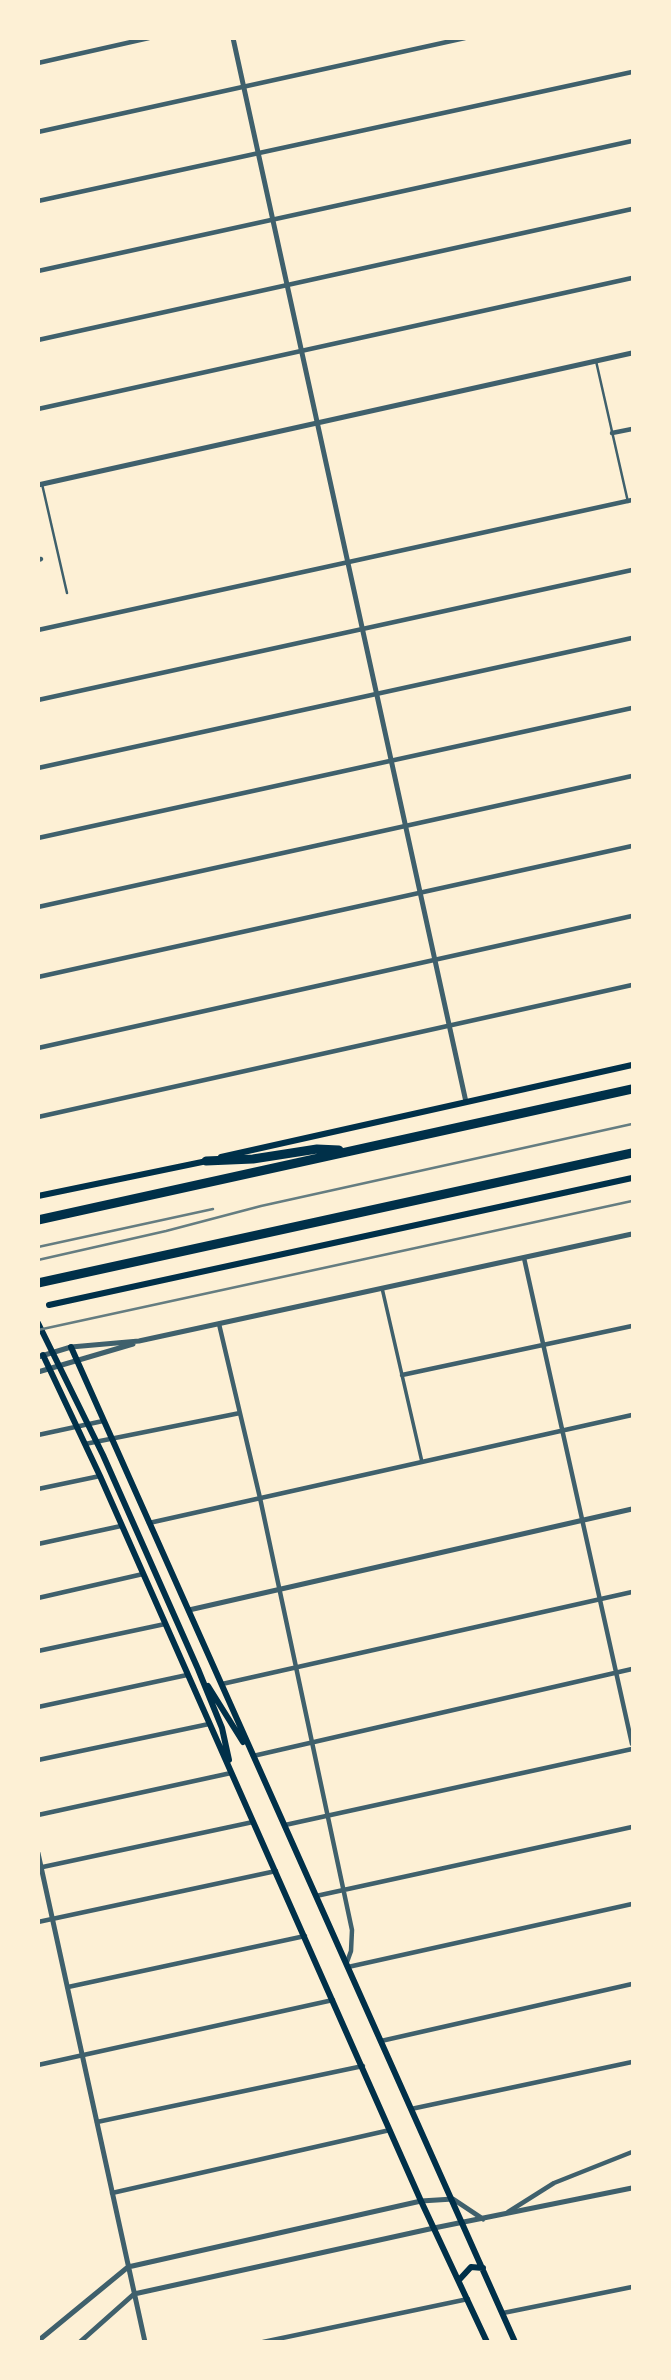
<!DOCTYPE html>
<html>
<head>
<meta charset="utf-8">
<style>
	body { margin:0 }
	#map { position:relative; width:671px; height:2380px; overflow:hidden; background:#fdf0d5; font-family:"Open Sans",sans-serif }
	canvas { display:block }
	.frame { position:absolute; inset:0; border:40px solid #fdf0d5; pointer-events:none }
</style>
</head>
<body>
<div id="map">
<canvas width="671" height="2380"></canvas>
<div class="frame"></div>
</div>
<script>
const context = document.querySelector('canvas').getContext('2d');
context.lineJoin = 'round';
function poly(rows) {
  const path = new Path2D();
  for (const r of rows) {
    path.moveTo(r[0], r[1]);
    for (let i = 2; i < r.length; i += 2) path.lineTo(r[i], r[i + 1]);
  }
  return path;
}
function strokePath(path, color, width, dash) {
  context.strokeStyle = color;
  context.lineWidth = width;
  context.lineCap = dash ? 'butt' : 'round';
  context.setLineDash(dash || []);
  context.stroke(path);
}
strokePath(poly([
	[596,361,628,502],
	[42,484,67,593]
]), '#3f606c', 2.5);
strokePath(poly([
	[382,1288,422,1462]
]), '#3f606c', 3.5);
strokePath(poly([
	[38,63,149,38],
	[38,132,465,38],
	[38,201,632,72],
	[38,271,632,141],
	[38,340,632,209],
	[38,409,632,278],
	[612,433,632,429],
	[38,560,41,559],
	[38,630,632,500],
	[38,700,632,570],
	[38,768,632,638],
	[38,838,632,708],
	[38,907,632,776],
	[38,977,632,846],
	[38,1048,632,916],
	[38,1117,632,985],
	[524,1258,632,1744],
	[219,1324,260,1498,352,1930,351,1951,347,1962],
	[402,1375,632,1326],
	[38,1435,103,1421],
	[85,1444,240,1413],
	[38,1489,100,1476],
	[149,1523,632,1415],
	[38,1544,121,1526],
	[38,1598,143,1574],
	[38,1651,165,1624],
	[222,1684,632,1592],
	[38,1707,187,1675],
	[253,1756,632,1669],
	[38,1760,209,1724],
	[38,1815,231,1773],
	[285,1825,632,1749],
	[38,1868,253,1822],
	[316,1896,632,1827],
	[38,1922,276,1871],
	[348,1967,632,1904],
	[68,1987,305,1936],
	[381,2041,632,1984],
	[38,2065,333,2000],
	[411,2109,632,2062],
	[97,2122,363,2066],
	[112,2193,390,2130],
	[508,2212,554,2183,632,2152],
	[503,2313,632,2287],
	[263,2342,468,2299]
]), '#3f606c', 4.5);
strokePath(poly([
	[233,38,466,1102],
	[38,485,632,353],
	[38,1357,71,1347,139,1341,632,1234],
	[38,1372,133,1344],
	[189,1610,632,1509],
	[38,1853,145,2342],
	[38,2341,128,2267,421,2201,453,2199,483,2219],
	[80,2342,134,2294,434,2228,632,2188]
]), '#3f606c', 5);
strokePath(poly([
	[221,1157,632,1065],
	[38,1196,207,1161],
	[49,1305,632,1178],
	[38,1323,103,1455,198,1669,222,1728,229,1760],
	[71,1347,515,2342],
	[43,1355,100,1476,421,2201,487,2342],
	[208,1686,243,1742],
	[459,2280,471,2267,483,2268]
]), '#003049', 6);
strokePath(poly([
	[206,1161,253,1159,317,1149,339,1150],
	[38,1220,632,1089],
	[38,1283,632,1153]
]), '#003049', 9);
strokePath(poly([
	[38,1247,213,1209],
	[38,1260,166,1231,261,1206,632,1124],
	[38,1330,632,1201]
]), '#657d81', 2.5);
</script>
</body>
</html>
